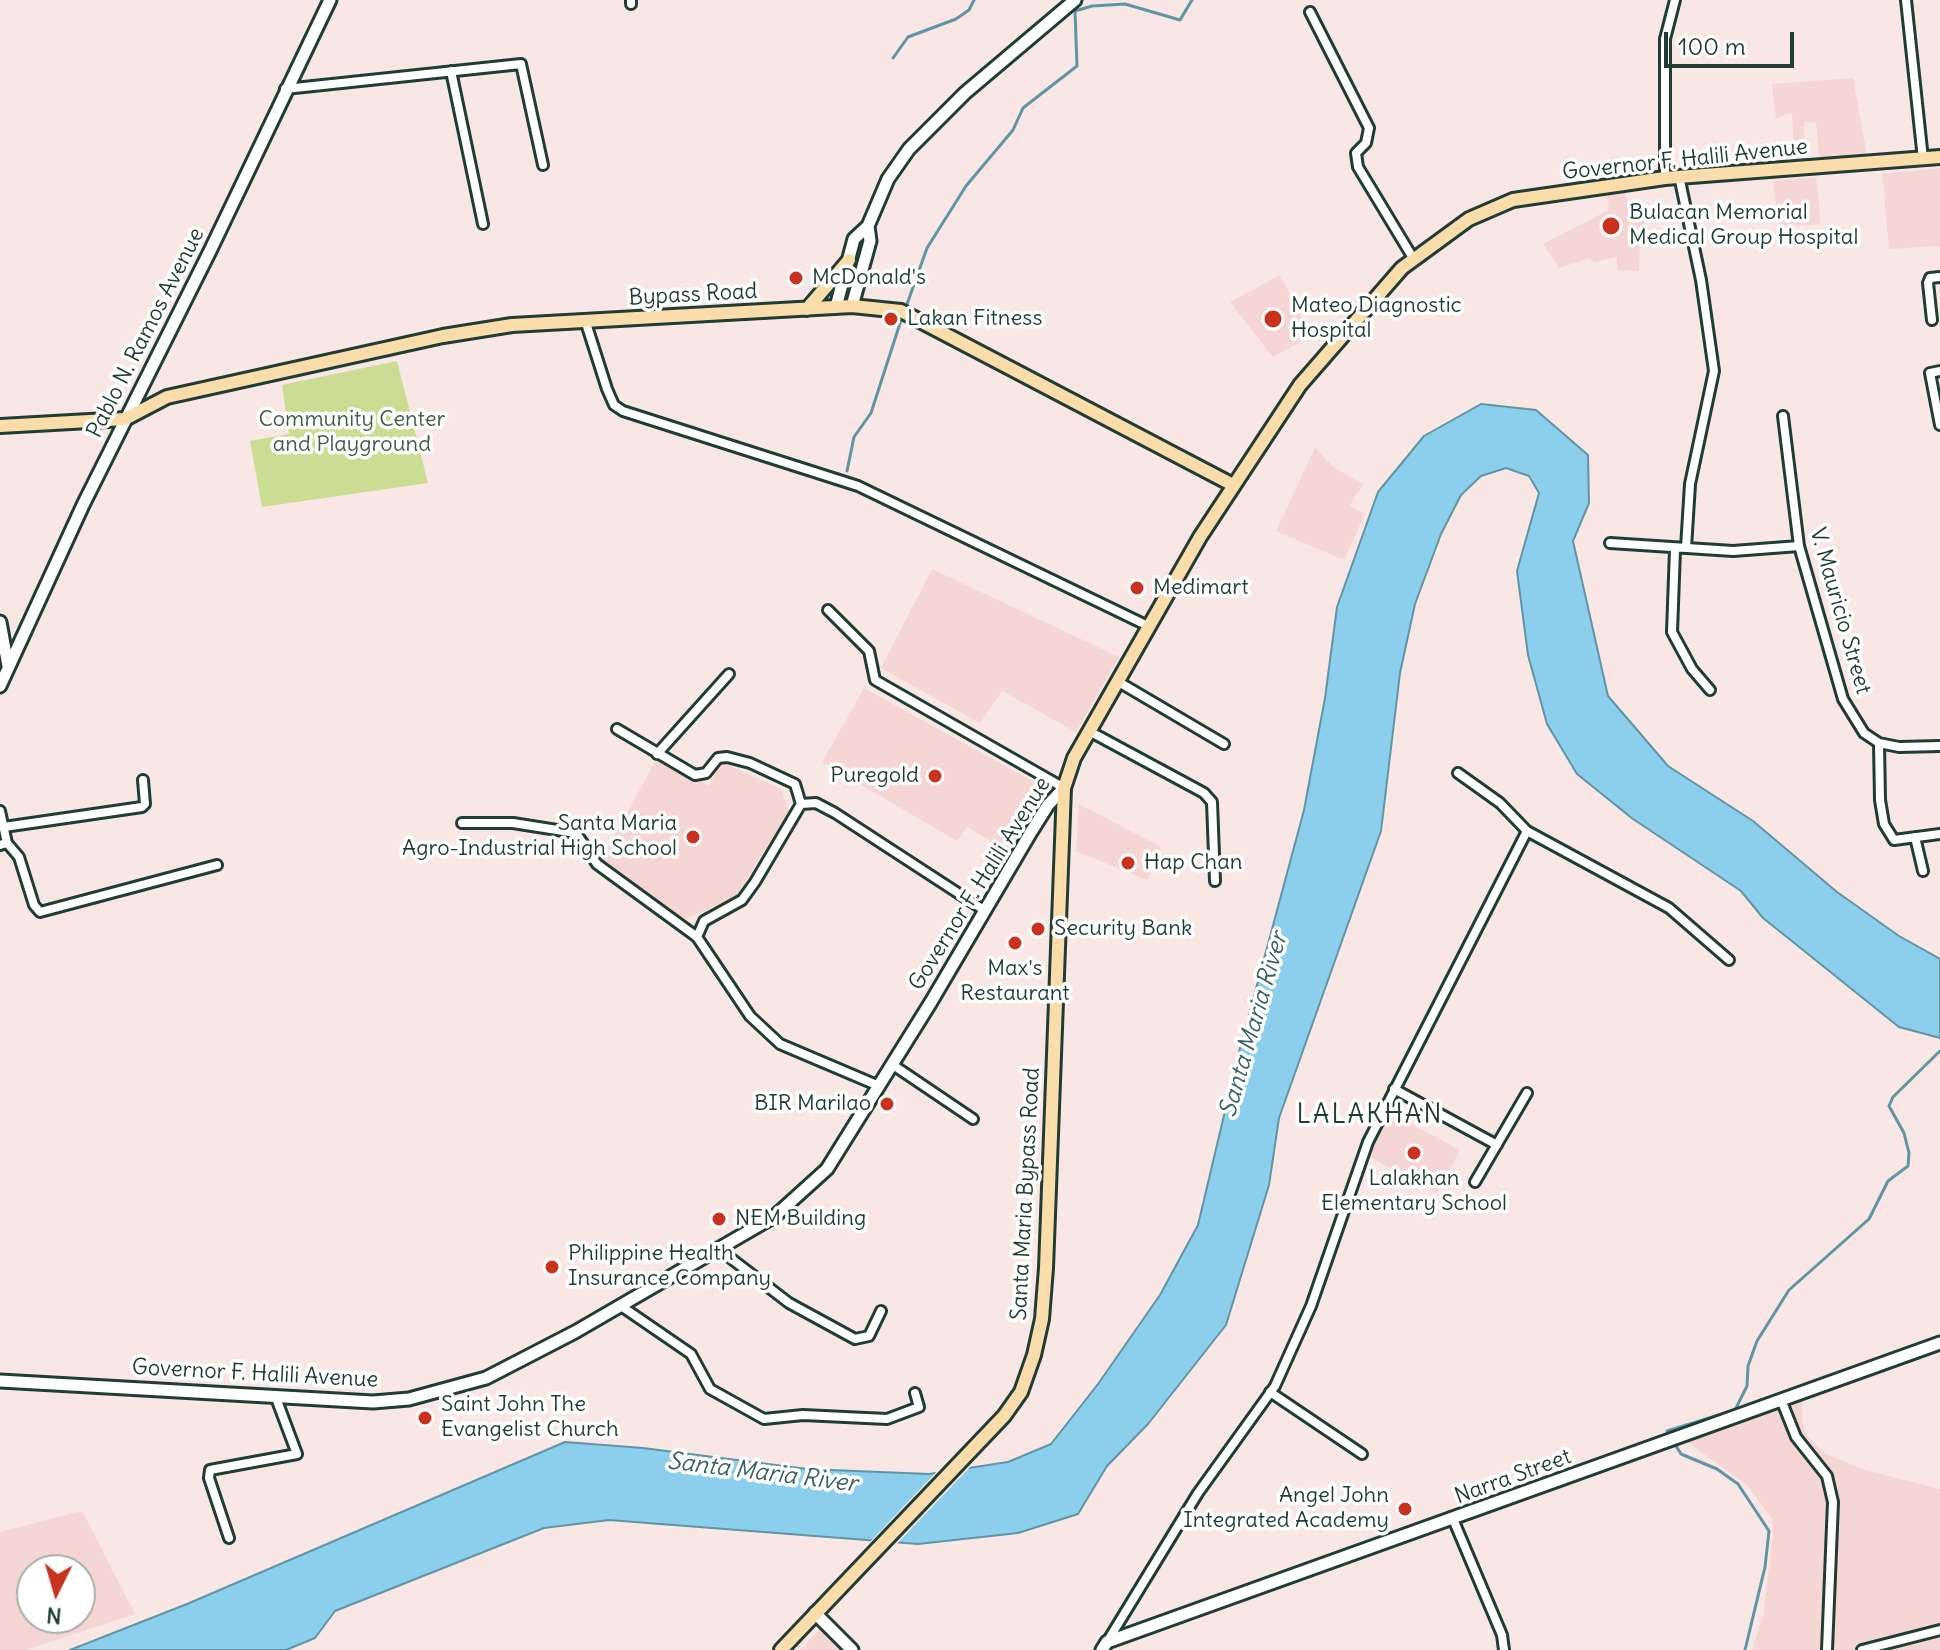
<!DOCTYPE html>
<html>
<head>
<meta charset="utf-8">
<style>
	body { margin:0 }
	#map { position:relative; width:1940px; height:1650px; overflow:hidden; background:#f9e7e6; font-family:Delius,sans-serif }
	canvas { display:block }
	.north { position:absolute; left:16px; top:1554px; width:80px; height:80px; box-sizing:border-box; background:#fff; border:2px solid #a5b1ae; border-radius:50%; rotate:185deg; font-size:22px; font-weight:700; line-height:32px; text-align:center; color:#1f3d34 }
	.north::after { content:''; display:block; margin:auto; width:28px; height:36px; background:#c8321e; clip-path:polygon(50% 0,100% 100%,50% 72%,0 100%) }
	.scale { position:absolute; left:1664px; top:32px; width:130px; height:36px; box-sizing:border-box; border:4px solid #1f3d34; border-top:0; padding-left:10px; font-size:24px; line-height:28px; white-space:nowrap; color:#1f3d34; -webkit-text-stroke:6px #fff; paint-order:stroke }
</style>
</head>
<body>
<div id="map">
<canvas width="1940" height="1650"></canvas>
<div class="north">N</div>
<div class="scale">100 m</div>
</div>
<script>
const context = document.querySelector('canvas').getContext('2d');
context.lineJoin = 'round';
function paint(path, color) {
  context.fillStyle = color;
  context.fill(path, 'evenodd');
}
function poly(rows) {
  const path = new Path2D();
  for (const r of rows) {
    path.moveTo(r[0], r[1]);
    for (let i = 2; i < r.length; i += 2) path.lineTo(r[i], r[i + 1]);
  }
  return path;
}
function strokePath(path, color, width, dash) {
  context.strokeStyle = color;
  context.lineWidth = width;
  context.lineCap = dash ? 'butt' : 'round';
  context.setLineDash(dash || []);
  context.stroke(path);
}
function label(font, color, halo, rows, align = 'center') {
  context.font = font + ' Delius,sans-serif';
  context.lineWidth = 7;
  context.setLineDash([]);
  context.textBaseline = 'middle';
  context.strokeStyle = halo;
  context.fillStyle = color;
  for (const [text, x, y, turn = 0] of rows) {
    context.save();
    context.translate(x, y);
    context.rotate((+turn || 0) * Math.PI / 180);
    context.textAlign = isNaN(turn) ? turn : align;
    if (halo) context.strokeText(text, 0, 0);
    context.fillText(text, 0, 0);
    context.restore();
  }
}
paint(poly([
	[1853,78,1867,155,1819,160,1816,122,1804,122,1806,161,1794,162,1792,112,1776,119,1772,84],
	[1940,168,1940,246,1889,249,1882,174],
	[1816,177,1821,224,1779,227,1773,181],
	[1625,188,1628,207,1641,206,1648,242,1640,243,1639,271,1617,270,1617,257,1594,262,1590,258,1559,268,1543,244,1609,210,1607,190],
	[1280,275,1311,336,1273,357,1230,302],
	[1315,448,1333,467,1363,484,1350,505,1365,514,1344,560,1276,531],
	[932,569,1119,657,1076,732,1002,691,980,723,881,668],
	[864,688,1049,790,1011,853,967,827,957,841,822,762],
	[656,760,710,786,720,761,781,789,789,811,736,897,680,921,599,864],
	[1079,804,1161,847,1147,880,1076,851],
	[1388,1112,1460,1150,1437,1193,1368,1156],
	[1802,1400,1802,1422,1808,1437,1826,1454,1865,1470,1940,1489,1940,1650,1752,1650,1763,1616,1773,1534,1772,1519,1747,1485,1687,1442],
	[82,1511,135,1614,26,1650,0,1650,0,1532],
	[32,1570,80,1570,80,1618,32,1618],
	[820,1629,843,1650,800,1650]
]), '#f5d6d4');
paint(poly([
	[397,361,428,483,262,507,250,441,289,434,282,385]
]), '#cadd92');
const water = poly([
	[1481,404,1536,410,1588,455,1589,503,1573,541,1608,696,1668,766,1753,821,1837,892,1899,936,1940,959,1940,1038,1899,1027,1763,918,1741,891,1633,819,1577,774,1547,724,1528,655,1517,571,1539,493,1529,476,1506,468,1481,476,1461,495,1441,534,1415,604,1400,673,1381,831,1279,1118,1269,1185,1226,1325,1148,1424,1107,1466,1078,1514,1018,1533,918,1544,609,1520,544,1528,335,1611,315,1638,286,1650,70,1650,187,1604,565,1442,643,1448,807,1469,929,1474,1008,1462,1051,1444,1098,1384,1160,1295,1198,1225,1239,1052,1304,810,1325,698,1337,607,1378,492,1424,436,1481,404]
]);
paint(water, '#8ccfed');
strokePath(water, '#6095a3', 2);
paint(poly([
	[973,1464,895,1546,869,1543,939,1469]
]), '#f9e7e6');
strokePath(poly([
	[893,58,908,37,956,19,969,10,974,0],
	[906,307,927,248,966,186,1013,130,1023,108,1077,66,1075,11,1092,6,1125,4,1180,20,1192,0],
	[847,471,854,437,871,413,903,314],
	[1670,1436,1667,1431,1735,1410,1747,1386,1748,1366,1757,1341,1789,1290,1869,1219,1888,1181,1908,1166,1909,1153,1904,1133,1889,1106,1893,1097,1940,1051],
	[1676,1446,1681,1454,1717,1469,1738,1484,1769,1531,1765,1567,1745,1650]
]), '#6095a3', 3);
const street = poly([
	[1906,0,1923,159],
	[631,4,631,0],
	[1310,12,1369,128,1366,143,1356,153,1358,167,1413,258],
	[451,71,483,224],
	[285,89,521,64,543,165],
	[1679,176,1701,280,1714,371,1690,484,1686,548],
	[1665,178,1665,39,1675,0],
	[585,320,607,389,614,405,623,411,858,486,1148,626],
	[1932,320,1928,283,1930,278,1940,277],
	[1940,371,1930,373,1940,425],
	[1783,416,1799,546,1843,699,1864,733,1879,743,1899,747,1940,746],
	[1610,543,1733,551,1799,546],
	[1675,550,1672,632,1692,669,1710,690],
	[828,610,869,651,875,680,1064,788],
	[1117,681,1224,744],
	[617,729,695,775,706,773,718,758,727,757,750,763,795,784,801,804,755,882,742,900,704,921,697,937,750,1016,780,1044,879,1086],
	[1089,731,1204,793,1212,802,1215,881],
	[1879,743,1880,800,1884,824,1894,840,1940,834],
	[657,754,729,674],
	[1458,773,1500,803,1527,831,1669,908,1729,960],
	[801,804,816,803,835,813,984,910],
	[0,811,7,843],
	[462,823,513,823,576,833,597,864,697,937],
	[4,827,142,807,145,804,143,780],
	[1915,837,1923,871],
	[0,845,7,843,19,857,34,905,40,912,217,865],
	[893,1065,973,1119],
	[1394,1089,1497,1145],
	[1475,1182,1527,1093],
	[720,1250,789,1303,855,1339,869,1336,881,1311],
	[621,1306,691,1354,710,1389,764,1419,803,1415,887,1419,919,1407,915,1393],
	[1270,1392,1362,1454],
	[1782,1402,1796,1437,1827,1476,1833,1502,1827,1650],
	[1453,1519,1502,1635,1504,1650],
	[229,1538,209,1478,210,1470,297,1454,276,1398],
	[1107,1642,1198,1493,1275,1386,1311,1306,1368,1142,1527,831],
	[1862,1650,1940,1630]
]);
const secondary = poly([
	[852,306,870,241,868,226],
	[836,307,854,239,868,226,888,179,909,149,965,93,1075,0],
	[0,622,8,666],
	[0,686,83,505,210,251,330,0],
	[0,1381,373,1402,409,1399,486,1378,575,1332,775,1216,827,1169,931,1002,1031,832,1048,805,1064,788],
	[815,1613,852,1650],
	[1102,1650,1107,1642,1940,1343]
]);
const primary = poly([
	[807,309,849,260],
	[0,426,125,419,167,397,443,336,512,325,852,306,901,311,1233,485],
	[781,1650,1004,1416,1021,1392,1034,1355,1042,1319,1046,1268,1064,788,1074,758,1200,537,1300,385,1402,268,1469,219,1513,200,1665,178,1940,157]
]);
strokePath(street, '#1f3d34', 14);
strokePath(secondary, '#1f3d34', 17);
strokePath(primary, '#1f3d34', 18);
strokePath(street, '#fff', 8);
strokePath(secondary, '#fff', 11);
strokePath(primary, '#fbddab', 12);
for (const [x, y, r, color] of [
	[1611,226,10,"#c8321e"],
	[796,278,8,"#c8321e"],
	[891,319,8,"#c8321e"],
	[1273,319,10,"#c8321e"],
	[1137,588,8,"#c8321e"],
	[935,776,8,"#c8321e"],
	[693,837,8,"#c8321e"],
	[1128,863,8,"#c8321e"],
	[1038,929,8,"#c8321e"],
	[1015,943,8,"#c8321e"],
	[887,1104,8,"#c8321e"],
	[1414,1153,8,"#c8321e"],
	[719,1219,8,"#c8321e"],
	[552,1267,8,"#c8321e"],
	[425,1418,8,"#c8321e"],
	[1405,1509,8,"#c8321e"]
]) {
  const dot = new Path2D();
  dot.arc(x, y, r, 0, 2 * Math.PI);
  context.fillStyle = color;
  context.fill(dot);
  strokePath(dot, '#fff', 3);
}
label('22px', '#1f3d34', '#fff', [
	["Governor F. Halili Avenue",1685,160,-6],
	["Bypass Road",693,295,-3],
	["Pablo N. Ramos Avenue",146,333,-63],
	["V. Mauricio Street",1840,611,74],
	["Governor F. Halili Avenue",980,884,-58],
	["Santa Maria Bypass Road",1026,1194,-87],
	["Governor F. Halili Avenue",255,1374,3],
	["Narra Street",1513,1477,-20]
]);
label('22px', '#1f3d34', '#fff', [
	["Bulacan Memorial",1629,213],
	["Medical Group Hospital",1629,238],
	["McDonald's",812,278],
	["Mateo Diagnostic",1291,306],
	["Hospital",1291,331],
	["Lakan Fitness",907,319],
	["Medimart",1153,588],
	["Puregold",919,776,"right"],
	["Santa Maria",677,824,"right"],
	["Agro-Industrial High School",677,849,"right"],
	["Hap Chan",1144,863],
	["Security Bank",1054,929],
	["Max's",1015,969,"center"],
	["Restaurant",1015,994,"center"],
	["BIR Marilao",871,1104,"right"],
	["Lalakhan",1414,1179,"center"],
	["Elementary School",1414,1204,"center"],
	["NEM Building",735,1219],
	["Philippine Health",568,1254],
	["Insurance Company",568,1279],
	["Saint John The",441,1405],
	["Evangelist Church",441,1430],
	["Angel John",1389,1496,"right"],
	["Integrated Academy",1389,1521,"right"]
], 'left');
label('22px', '#415d47', '#fff', [
	["Community Center",352,420],
	["and Playground",352,445]
]);
label('italic 24px', '#3a6262', '#fff', [
	["Santa Maria River",1254,1025,-74],
	["Santa Maria River",762,1473,7]
]);
context.letterSpacing = '2px';
label('26px', '#1f3d34', '#fff', [
	["LALAKHAN",1370,1116]
]);
context.letterSpacing = '0px';
</script>
</body>
</html>
